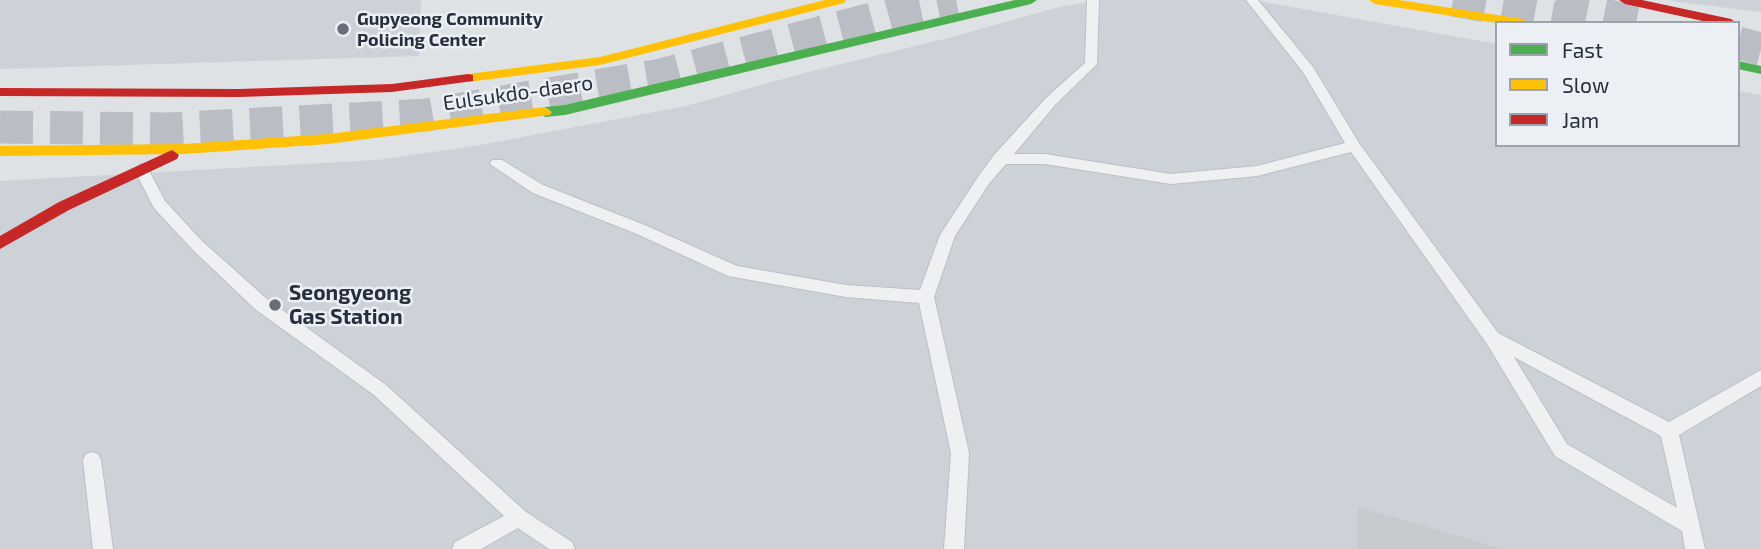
<!DOCTYPE html>
<html>
<head>
<meta charset="utf-8">
<style>
	body { margin:0 }
	#map { position:relative; width:1761px; height:549px; overflow:hidden; background:#dfe2e5; font-family:"Exo 2",sans-serif }
	canvas { display:block }
	.legend { position:absolute; left:1495px; top:21px; width:245px; height:126px; box-sizing:border-box; background:#ecf0f5; border:2px solid #9da3ac; margin:0; padding:9px 12px; list-style:none; font-size:21px; color:#262f3e }
	.legend li { display:flex; align-items:center; gap:14px; height:35px }
	.legend b { width:35px; border:2px solid #9da3ac }
</style>
</head>
<body>
<div id="map">
<canvas width="1761" height="549"></canvas>
<ul class="legend">
<li><b style="height:9px;background:#4caf50"></b>Fast</li>
<li><b style="height:9px;background:#ffc107"></b>Slow</li>
<li><b style="height:9px;background:#c62828"></b>Jam</li>
</ul>
</div>
<script>
const context = document.querySelector('canvas').getContext('2d');
context.lineJoin = 'round';
function paint(path, color) {
  context.fillStyle = color;
  context.fill(path, 'evenodd');
}
function poly(rows) {
  const path = new Path2D();
  for (const r of rows) {
    path.moveTo(r[0], r[1]);
    for (let i = 2; i < r.length; i += 2) path.lineTo(r[i], r[i + 1]);
  }
  return path;
}
function strokePath(path, color, width, dash) {
  context.strokeStyle = color;
  context.lineWidth = width;
  context.lineCap = dash ? 'butt' : 'round';
  context.setLineDash(dash || []);
  context.stroke(path);
}
function label(font, color, halo, rows, align = 'center') {
  context.font = font + ' "Exo 2",sans-serif';
  context.lineWidth = 5;
  context.setLineDash([]);
  context.textBaseline = 'middle';
  context.strokeStyle = halo;
  context.fillStyle = color;
  for (const [text, x, y, turn = 0] of rows) {
    context.save();
    context.translate(x, y);
    context.rotate((+turn || 0) * Math.PI / 180);
    context.textAlign = isNaN(turn) ? turn : align;
    if (halo) context.strokeText(text, 0, 0);
    context.fillText(text, 0, 0);
    context.restore();
  }
}
paint(poly([
	[0,0,421,0,419,56,0,69],
	[1099,0,1253,0,1497,44,1497,145,1738,145,1738,91,1761,95,1761,549,0,549,0,181,377,160,475,146,686,106,808,72,948,38,1055,8],
	[1668,0,1761,0,1761,12,1686,3]
]), '#cdd1d8');
paint(poly([
	[1358,507,1499,548,1499,549,1357,549]
]), '#c7cacd');
strokePath(poly([
	[1453,0,1582,23],
	[1555,5,1643,23],
	[1738,43,1761,49],
	[0,127,169,129,426,115,661,75,902,11,956,0]
]), '#babec4', 33, [33, 17]);
const lane = poly([
	[1087,0,1099,0,1097,64,1056,104,1014,154,1045,154,1171,174,1257,166,1345,143,1303,72,1246,0,1258,0,1313,67,1359,143,1498,333,1669,422,1761,370,1761,386,1679,435,1705,549,1685,549,1682,531,1555,456,1487,344,1351,152,1257,176,1171,184,1045,164,1006,164,988,185,955,236,934,297,969,453,964,549,944,549,951,453,919,303,846,297,728,276,637,234,533,193,490,164,492,160,502,160,543,185,647,226,737,266,846,285,920,290,940,235,978,177,994,155,1046,98,1085,63,1087,0],
	[1514,357,1661,436,1677,508,1567,444,1514,357],
	[141,164,146,165,165,201,202,241,267,299,386,385,526,512,572,542,575,549,549,549,518,528,481,549,452,549,455,542,504,516,374,395,255,309,192,249,154,208,134,169,141,164],
	[92,452,98,454,101,460,113,549,93,549,83,460,86,454,92,452]
]);
strokePath(lane, '#bdc0c3', 2);
paint(lane, '#eff0f1');
paint(poly([
	[1015,0,1037,0,1031,4,565,115,545,117,538,112,545,107,565,105,1015,0],
	[1738,61,1761,66,1761,74,1738,69,1738,61]
]), '#4caf50');
paint(poly([
	[825,0,846,0,844,3,600,65,468,82,461,78,468,74,600,57,825,0],
	[1369,0,1399,0,1523,19,1529,23,1497,23,1375,4,1369,0],
	[545,107,552,112,550,115,328,144,184,154,0,156,0,146,184,144,328,134,545,107]
]), '#ffc107');
paint(poly([
	[1619,0,1642,0,1731,19,1737,23,1712,23,1625,4,1619,0],
	[468,74,473,75,473,81,392,92,239,97,0,96,0,88,239,89,392,84,468,74],
	[172,150,179,155,177,159,69,210,0,249,0,236,59,202,172,150]
]), '#c62828');
for (const [x, y, r, color] of [
	[343,29,7,"#676e78"],
	[275,305,7,"#676e78"]
]) {
  const dot = new Path2D();
  dot.arc(x, y, r, 0, 2 * Math.PI);
  context.fillStyle = color;
  context.fill(dot);
  strokePath(dot, '#ecf0f5', 2.5);
}
label('bold 18px', '#262f3e', '#ecf0f5', [
	["Gupyeong Community",357,19],
	["Policing Center",357,40]
], 'left');
label('21px', '#262f3e', '#ecf0f5', [
	["Eulsukdo-daero",518,93,-8]
]);
label('bold 21px', '#262f3e', '#ecf0f5', [
	["Seongyeong",289,293],
	["Gas Station",289,317]
], 'left');
</script>
</body>
</html>
